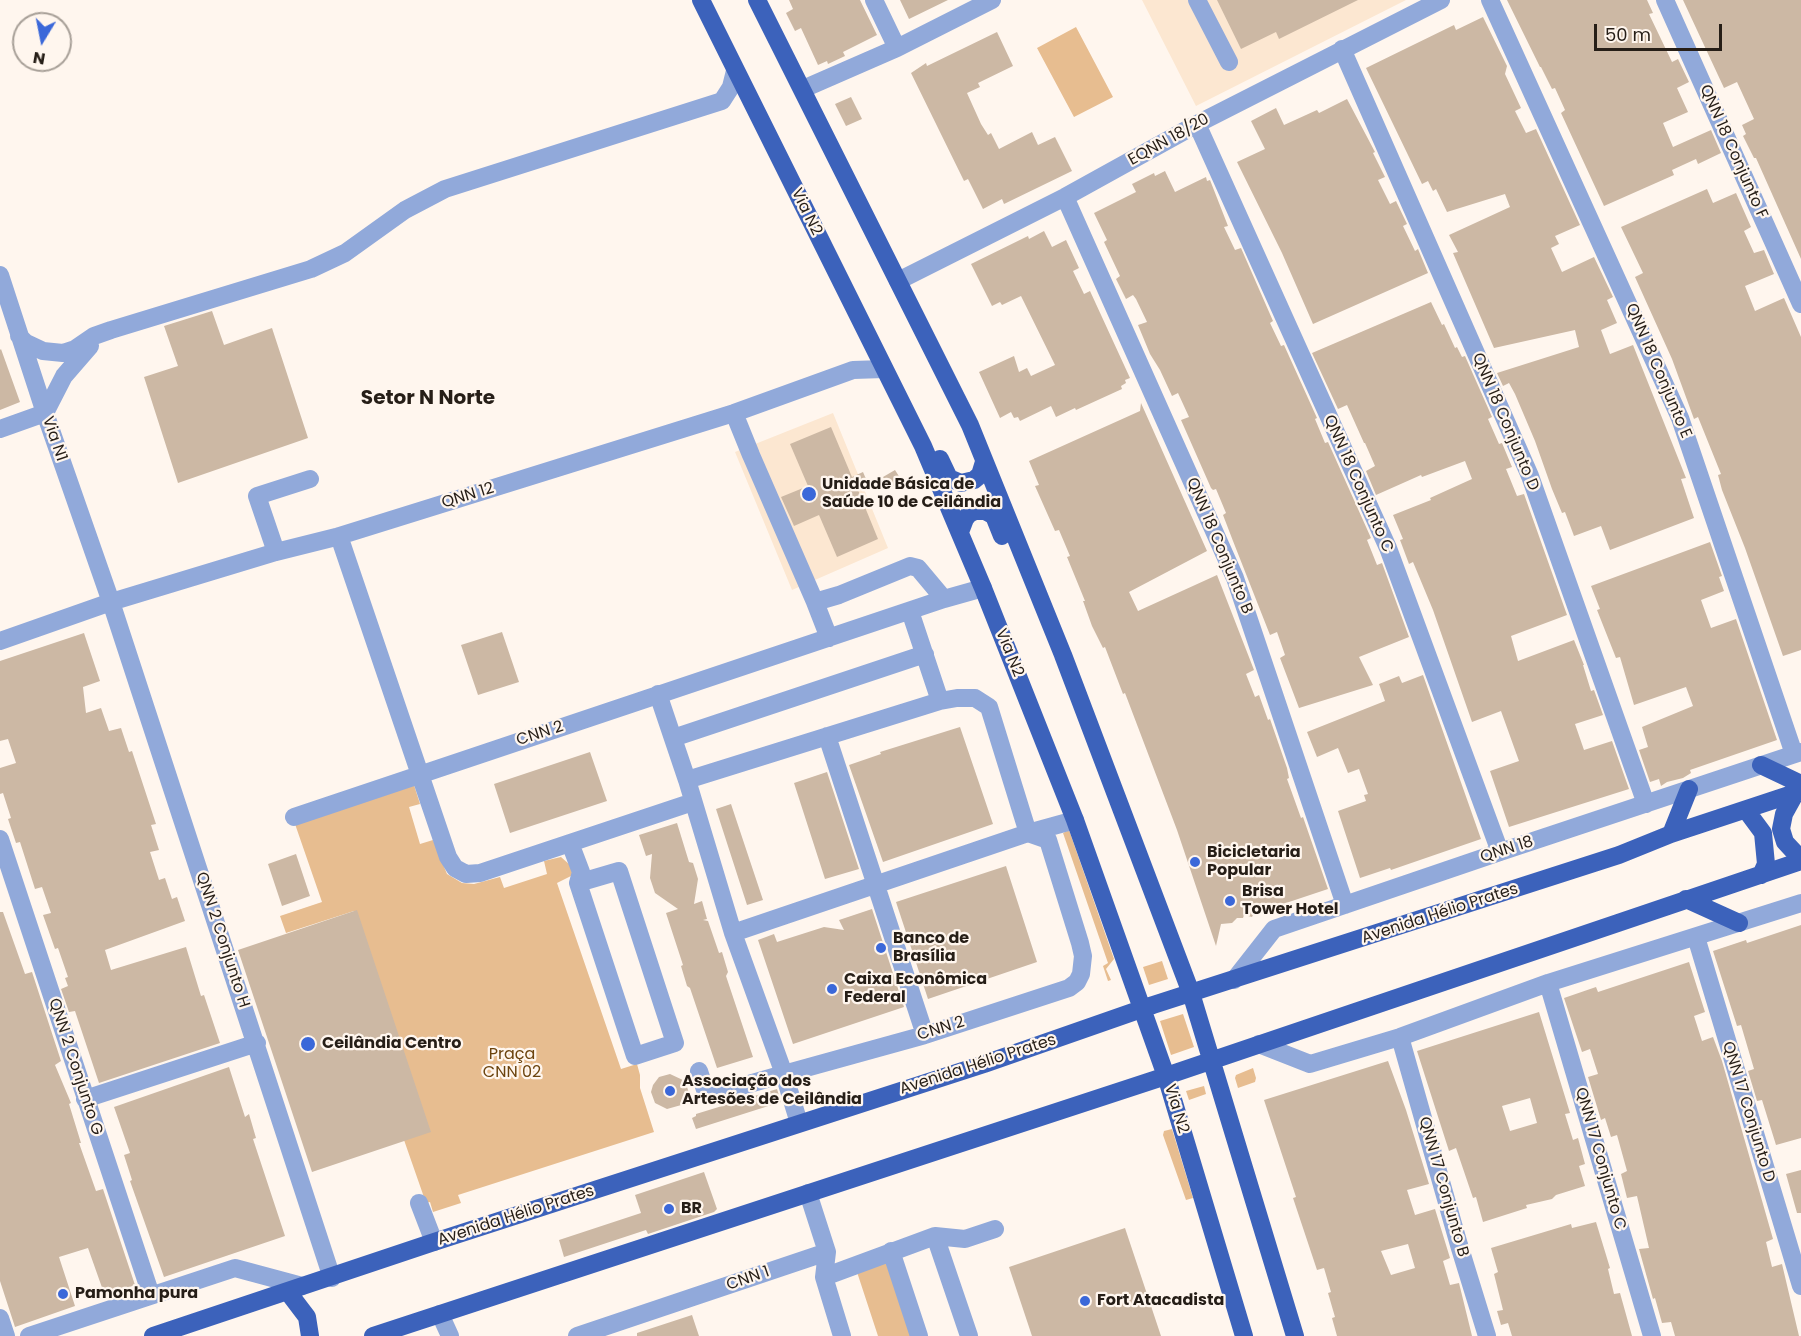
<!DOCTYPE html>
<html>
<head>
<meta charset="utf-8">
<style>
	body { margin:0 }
	#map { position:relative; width:1801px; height:1336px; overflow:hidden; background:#fff6ee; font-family:Poppins,sans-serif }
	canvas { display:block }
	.north { position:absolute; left:12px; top:12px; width:60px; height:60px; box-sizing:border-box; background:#fff6ee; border:2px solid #a8a098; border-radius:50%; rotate:190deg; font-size:16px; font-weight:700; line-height:24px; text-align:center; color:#261e17 }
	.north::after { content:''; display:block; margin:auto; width:21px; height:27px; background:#3b68d9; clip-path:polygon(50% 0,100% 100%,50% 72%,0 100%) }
	.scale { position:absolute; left:1594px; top:24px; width:128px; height:27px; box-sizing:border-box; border:3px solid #261e17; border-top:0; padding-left:8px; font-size:18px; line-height:21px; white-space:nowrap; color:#261e17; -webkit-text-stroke:4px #fff6ee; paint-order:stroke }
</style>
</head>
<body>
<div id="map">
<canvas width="1801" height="1336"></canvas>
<div class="north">N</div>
<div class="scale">50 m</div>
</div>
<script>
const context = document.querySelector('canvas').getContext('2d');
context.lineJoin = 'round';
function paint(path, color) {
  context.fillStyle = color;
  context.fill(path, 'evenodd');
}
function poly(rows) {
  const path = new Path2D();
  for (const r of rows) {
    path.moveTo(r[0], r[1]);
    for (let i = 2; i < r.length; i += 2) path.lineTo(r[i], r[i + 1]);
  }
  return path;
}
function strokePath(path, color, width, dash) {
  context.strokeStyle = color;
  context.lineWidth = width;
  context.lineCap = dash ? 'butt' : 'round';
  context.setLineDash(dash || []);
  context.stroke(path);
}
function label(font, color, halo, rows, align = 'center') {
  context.font = font + ' Poppins,sans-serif';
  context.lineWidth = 4.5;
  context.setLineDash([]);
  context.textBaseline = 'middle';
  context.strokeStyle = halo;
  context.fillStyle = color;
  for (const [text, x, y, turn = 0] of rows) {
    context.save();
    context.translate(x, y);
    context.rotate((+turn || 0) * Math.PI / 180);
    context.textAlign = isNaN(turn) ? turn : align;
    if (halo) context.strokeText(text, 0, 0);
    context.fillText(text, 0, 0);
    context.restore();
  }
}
paint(poly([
	[1142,0,1406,0,1196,106],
	[833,413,888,548,792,590,735,452]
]), '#fce7d1');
paint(poly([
	[1076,27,1113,97,1074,117,1037,48],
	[414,785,420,804,409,807,420,844,433,840,447,874,462,883,474,884,500,877,504,888,547,874,544,861,561,857,570,865,573,875,557,883,621,1069,637,1064,640,1075,640,1088,654,1132,458,1195,461,1203,433,1212,430,1202,426,1203,404,1140,354,911,286,933,280,916,322,902,295,824],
	[1069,830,1114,959,1106,969,1111,980,1108,981,1103,966,1108,963,1063,833],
	[1162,961,1168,979,1149,985,1143,967],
	[1183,1014,1194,1047,1171,1055,1160,1021],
	[1253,1068,1256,1078,1255,1082,1238,1088,1235,1078,1236,1075],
	[1204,1086,1206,1094,1189,1100,1186,1091],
	[1172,1129,1193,1198,1186,1200,1163,1135,1164,1131],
	[888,1258,913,1336,878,1336,856,1269]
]), '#e7bd90');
paint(poly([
	[789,0,860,0,877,35,843,52,845,56,828,64,827,61,818,65,801,28,795,31,786,13,793,9],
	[900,0,948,0,909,19],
	[1217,0,1358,0,1279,39,1276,32,1241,49],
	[1507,0,1647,0,1653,13,1649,14,1672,62,1678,59,1689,82,1677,88,1688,112,1663,123,1673,147,1711,130,1721,153,1698,164,1696,159,1672,170,1674,175,1604,206,1561,113,1565,110,1555,88,1552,89,1541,67,1540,67],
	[1683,0,1801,0,1801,259,1756,158,1754,158,1743,136,1746,134,1742,125,1754,119,1737,82,1724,88],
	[1483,17,1507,66,1505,74,1521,108,1515,111,1526,133,1536,129,1580,225,1555,236,1559,244,1551,248,1562,272,1594,257,1613,297,1607,300,1617,323,1601,330,1610,354,1633,345,1686,478,1681,479,1694,518,1610,550,1601,526,1574,536,1565,512,1562,513,1552,489,1535,441,1515,394,1509,383,1503,386,1497,373,1579,347,1575,330,1494,348,1453,253,1458,252,1449,235,1510,207,1505,194,1447,212,1436,189,1433,191,1428,181,1422,184,1366,68,1454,25,1456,30],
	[997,32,1013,66,978,83,980,87,967,93,981,124,988,135,991,133,999,149,1032,132,1038,145,1055,137,1072,171,1004,204,1002,199,983,209,968,179,964,181,911,73,926,63,927,66],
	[851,97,862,119,846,126,835,104],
	[1347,99,1375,152,1373,153,1385,177,1378,180,1390,204,1396,201,1407,224,1403,226,1415,251,1418,249,1428,273,1313,324,1282,253,1237,162,1265,149,1251,121,1276,108,1284,125,1317,110,1319,113],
	[1165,171,1175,192,1206,177,1207,181,1210,180,1228,226,1224,227,1235,250,1241,248,1273,321,1270,323,1281,346,1284,345,1317,418,1315,419,1325,443,1328,442,1371,538,1367,540,1377,565,1382,563,1409,637,1359,657,1373,685,1299,708,1280,658,1285,655,1277,632,1270,635,1233,541,1223,515,1226,513,1216,489,1213,490,1211,488,1181,420,1189,417,1178,393,1172,396,1160,370,1150,354,1138,325,1147,322,1136,299,1133,295,1126,299,1116,279,1120,276,1104,242,1107,240,1094,213,1136,192,1132,184,1154,173,1155,176],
	[1707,189,1713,203,1736,193,1751,227,1744,231,1754,253,1764,250,1774,274,1745,286,1755,311,1784,298,1801,337,1801,650,1783,656,1745,548,1722,490,1718,475,1721,474,1698,417,1694,419,1672,359,1635,277,1643,273,1621,227],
	[1044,231,1052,247,1066,240,1079,268,1073,271,1084,294,1090,291,1130,378,1125,380,1126,383,1121,386,1122,389,1076,410,1075,408,1056,417,1051,406,1020,421,1018,417,1014,418,1011,412,1000,418,979,372,1014,356,1019,372,1027,368,1031,376,1055,365,1021,296,1002,305,1000,302,992,306,971,264,1028,236,1029,239],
	[1431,302,1442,325,1444,324,1455,348,1457,347,1462,357,1465,356,1492,417,1488,419,1499,444,1502,443,1512,467,1506,469,1517,496,1524,494,1567,615,1511,636,1518,661,1574,640,1584,665,1583,665,1591,691,1594,690,1603,715,1575,724,1584,750,1612,741,1629,789,1509,827,1490,771,1519,761,1501,711,1472,722,1433,610,1413,562,1409,564,1400,540,1403,539,1393,515,1431,500,1430,498,1472,479,1465,461,1422,477,1421,475,1376,495,1366,471,1375,466,1365,443,1364,443,1347,405,1338,409,1312,353],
	[212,311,224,345,272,328,308,438,178,483,144,377,178,366,164,326],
	[1,349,20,402,0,410,0,350],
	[1141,403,1207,551,1129,592,1138,611,1217,575,1254,670,1246,674,1255,697,1259,695,1268,720,1270,719,1287,768,1289,778,1287,779,1301,818,1303,817,1328,889,1271,908,1265,913,1254,913,1252,917,1244,915,1243,918,1237,918,1232,923,1221,924,1216,946,1177,830,1125,693,1123,694,1105,647,1103,648,1092,626,1083,601,1085,601,1067,557,1070,556,1059,530,1055,531,1035,486,1039,485,1029,461,1140,411],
	[831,427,852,477,863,472,869,486,858,490,878,539,837,557,819,515,794,526,781,497,808,486,790,444],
	[895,470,902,481,890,488,883,477],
	[1710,542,1722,576,1719,577,1724,591,1701,600,1711,628,1736,619,1777,740,1690,770,1691,773,1683,778,1667,782,1661,786,1659,779,1650,782,1639,750,1648,747,1642,727,1693,706,1686,687,1634,705,1620,657,1616,658,1597,610,1600,609,1591,586],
	[502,632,519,682,478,695,461,645],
	[84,633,100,681,83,687,86,713,101,708,109,731,121,728,129,752,132,751,156,824,151,825,159,850,150,852,159,880,165,878,172,899,177,897,185,921,105,950,111,970,186,947,201,996,204,995,220,1043,99,1083,75,1011,69,1012,61,989,68,986,65,978,68,977,58,948,55,949,43,915,51,913,42,887,35,889,20,842,16,843,8,819,11,818,3,793,0,794,0,768,16,763,8,739,0,741,0,661],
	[1423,675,1481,839,1391,870,1390,868,1360,878,1338,811,1366,801,1364,795,1368,794,1359,769,1348,773,1338,748,1317,757,1307,732,1385,701,1379,684,1399,676,1402,683],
	[960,727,993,824,883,862,849,765,881,754,880,752],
	[590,752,607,801,510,833,494,784],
	[827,772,859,869,825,879,794,783],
	[731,804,763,900,747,905,716,809],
	[677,823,689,862,693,863,698,879,694,904,702,901,707,919,703,920,708,921,719,953,722,952,728,972,726,976,753,1057,717,1068,690,988,687,986,681,966,683,965,666,913,678,909,655,893,650,878,652,854,646,856,639,835],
	[296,854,310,896,282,906,268,864],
	[1006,866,1037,962,928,999,896,902],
	[872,909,904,1007,793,1044,758,940,774,934,777,942,824,927,844,930,839,920],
	[357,910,431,1132,312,1172,238,950],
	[0,912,3,912,25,974,32,972,61,1061,55,1065,71,1103,69,1104,81,1143,79,1143,96,1191,103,1189,135,1285,105,1296,88,1248,59,1257,75,1306,15,1327,0,1281],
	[1801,925,1801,1138,1776,1145,1762,1100,1757,1101,1748,1071,1754,1069,1741,1025,1737,1026,1713,951,1746,940,1747,943],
	[1689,962,1705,1012,1694,1016,1702,1041,1713,1037,1722,1061,1773,1239,1766,1242,1772,1267,1782,1264,1799,1336,1675,1336,1671,1322,1662,1323,1655,1298,1653,1299,1639,1249,1649,1248,1637,1196,1627,1198,1621,1174,1627,1171,1617,1135,1611,1137,1605,1118,1601,1120,1588,1077,1598,1074,1590,1049,1582,1052,1564,998,1596,987,1598,992],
	[1539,1012,1570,1113,1565,1114,1573,1140,1578,1138,1585,1164,1579,1166,1585,1186,1556,1195,1552,1199,1526,1205,1527,1208,1483,1222,1476,1197,1473,1198,1456,1148,1449,1151,1417,1051],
	[1530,1098,1537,1123,1510,1131,1502,1106],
	[1388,1061,1406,1110,1429,1184,1407,1190,1415,1215,1435,1209,1450,1258,1443,1261,1450,1285,1459,1283,1472,1336,1337,1336,1332,1318,1335,1317,1328,1293,1331,1292,1324,1268,1317,1270,1293,1198,1296,1197,1264,1100],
	[1408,1244,1415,1268,1391,1275,1381,1251],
	[229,1067,245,1117,249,1114,256,1138,253,1139,285,1236,164,1277,130,1181,132,1180,124,1155,130,1153,114,1107],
	[670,1074,685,1081,692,1102,667,1109,655,1103,651,1092,653,1085,659,1077],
	[777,1089,781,1102,696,1129,692,1118,696,1116,696,1114],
	[1801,1170,1801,1213,1797,1213,1786,1174],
	[704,1172,717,1209,714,1212,648,1234,646,1230,564,1257,559,1240,641,1213,635,1195],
	[1596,1222,1610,1268,1608,1269,1614,1294,1620,1293,1632,1336,1512,1336,1508,1323,1501,1325,1497,1311,1503,1310,1494,1274,1498,1272,1491,1248,1571,1224,1572,1228],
	[1125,1228,1161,1336,1032,1336,1009,1267],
	[692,1315,699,1336,637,1336,637,1333]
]), '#ccb8a4');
strokePath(poly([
	[874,0,897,48],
	[1197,0,1229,62],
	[1490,0,1680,418,1794,754],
	[1665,0,1801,304],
	[1342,49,1530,476,1646,804],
	[803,89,897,48,992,0],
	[1197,124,1388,548,1500,852],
	[1065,197,1235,578,1345,905],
	[0,275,45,413,111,602,332,1278],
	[898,281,1065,197,1197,124,1441,0],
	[19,336,26,343,43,351,63,353,75,349,94,336,111,330,311,269,345,253,405,210,445,189,722,101,731,87,735,71],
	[734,413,751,455,815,602],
	[0,429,45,413,64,376,90,346],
	[339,536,448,857,455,868,466,874,480,873,693,802],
	[276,552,257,496,310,479],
	[829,638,815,602,839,595,910,566,918,568,944,599],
	[0,641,111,602,276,552,336,537,734,413,853,370,884,369],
	[658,694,687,780,733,933,784,1074,925,1035,1069,988,1077,982,1081,974,1083,956,1080,943,1048,840,1028,833,989,707,975,698,957,698,940,701],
	[827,736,925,1035],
	[673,738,925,654],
	[687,780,940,701,910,611],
	[294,817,944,599,983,588],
	[0,839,151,1295],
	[570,843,581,872,578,883,635,1056,675,1043,619,871,578,883],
	[733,933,1028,833,1075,820],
	[1696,937,1801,1286],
	[1234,980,1274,929,1500,852,1801,752],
	[1548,983,1652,1336],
	[1400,1037,1459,1245,1487,1336],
	[1259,1044,1310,1064,1400,1037,1548,983,1801,903],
	[699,1071,707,1096,784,1074,799,1123],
	[85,1099,257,1043],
	[808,1193,827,1252,824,1277,842,1336],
	[419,1203,434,1242],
	[935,1236,969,1336],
	[891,1251,919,1336],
	[824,1277,935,1236,965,1239,995,1229],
	[440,1314,450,1336],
	[0,1318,6,1336],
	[29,1336,235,1268,302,1286],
	[577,1336,827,1252]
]), '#91a9da', 18);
strokePath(poly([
	[701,0,923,446,983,588,1075,820,1166,1076,1244,1336],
	[757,0,970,425,1063,655,1191,993,1295,1336],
	[940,459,949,478,961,483,974,480,980,475,984,462],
	[960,532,965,519,969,514,975,511,985,511,994,516,1002,536],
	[1761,765,1801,784],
	[1796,792,1784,814,1781,829,1785,842,1797,855,1801,855],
	[1746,810,1763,833,1766,864,1761,875],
	[1671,834,1689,789],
	[1686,899,1739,923],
	[288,1292,307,1317,310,1336],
	[153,1336,434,1242,984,1064,1153,1005,1619,855,1671,834,1801,791],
	[373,1336,1166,1076,1801,861]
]), '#3c62bb', 18);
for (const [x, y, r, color] of [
	[809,494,8,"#3b68d9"],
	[1195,862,6,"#3b68d9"],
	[1230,901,6,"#3b68d9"],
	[881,948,6,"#3b68d9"],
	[832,989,6,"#3b68d9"],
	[308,1044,8,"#3b68d9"],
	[670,1091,6,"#3b68d9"],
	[669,1209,6,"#3b68d9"],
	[63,1294,6,"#3b68d9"],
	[1085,1301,6,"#3b68d9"]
]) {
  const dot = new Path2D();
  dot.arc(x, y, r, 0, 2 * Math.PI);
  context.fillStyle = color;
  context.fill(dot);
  strokePath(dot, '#fff6ee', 2);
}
label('16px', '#261e17', '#fff6ee', [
	["EQNN 18/20",1169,140,-29],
	["QNN 18 Conjunto F",1733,152,66],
	["Via N2",806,212,64],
	["QNN 18 Conjunto E",1658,371,67],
	["QNN 18 Conjunto D",1505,422,67],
	["Via N1",54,439,71],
	["QNN 18 Conjunto C",1358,484,66],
	["QNN 12",468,496,-17],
	["QNN 18 Conjunto B",1219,546,67],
	["Via N2",1009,653,68],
	["CNN 2",540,734,-18],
	["QNN 18",1507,850,-18],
	["Avenida Hélio Prates",1440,914,-18],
	["QNN 2 Conjunto H",222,940,72],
	["CNN 2",941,1029,-17],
	["Avenida Hélio Prates",978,1065,-18],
	["QNN 2 Conjunto G",75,1067,72],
	["Via N2",1176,1109,73],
	["QNN 17 Conjunto D",1748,1112,73],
	["QNN 17 Conjunto C",1600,1159,74],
	["QNN 17 Conjunto B",1443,1187,74],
	["Avenida Hélio Prates",516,1216,-18],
	["CNN 1",748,1279,-19]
]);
label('bold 16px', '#261e17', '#fff6ee', [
	["Unidade Básica de",822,485],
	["Saúde 10 de Ceilândia",822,503],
	["Bicicletaria",1207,853],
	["Popular",1207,871],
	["Brisa",1242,892],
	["Tower Hotel",1242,910],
	["Banco de",893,939],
	["Brasília",893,957],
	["Caixa Econômica",844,980],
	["Federal",844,998],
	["Ceilândia Centro",322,1044],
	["Associação dos",682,1082],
	["Artesões de Ceilândia",682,1100],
	["BR",681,1209],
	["Pamonha pura",75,1294],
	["Fort Atacadista",1097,1301]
], 'left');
label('16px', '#6c440e', '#fff6ee', [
	["Praça",512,1055],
	["CNN 02",512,1073]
]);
label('bold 20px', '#261e17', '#fff6ee', [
	["Setor N Norte",428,399]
]);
</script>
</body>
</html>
